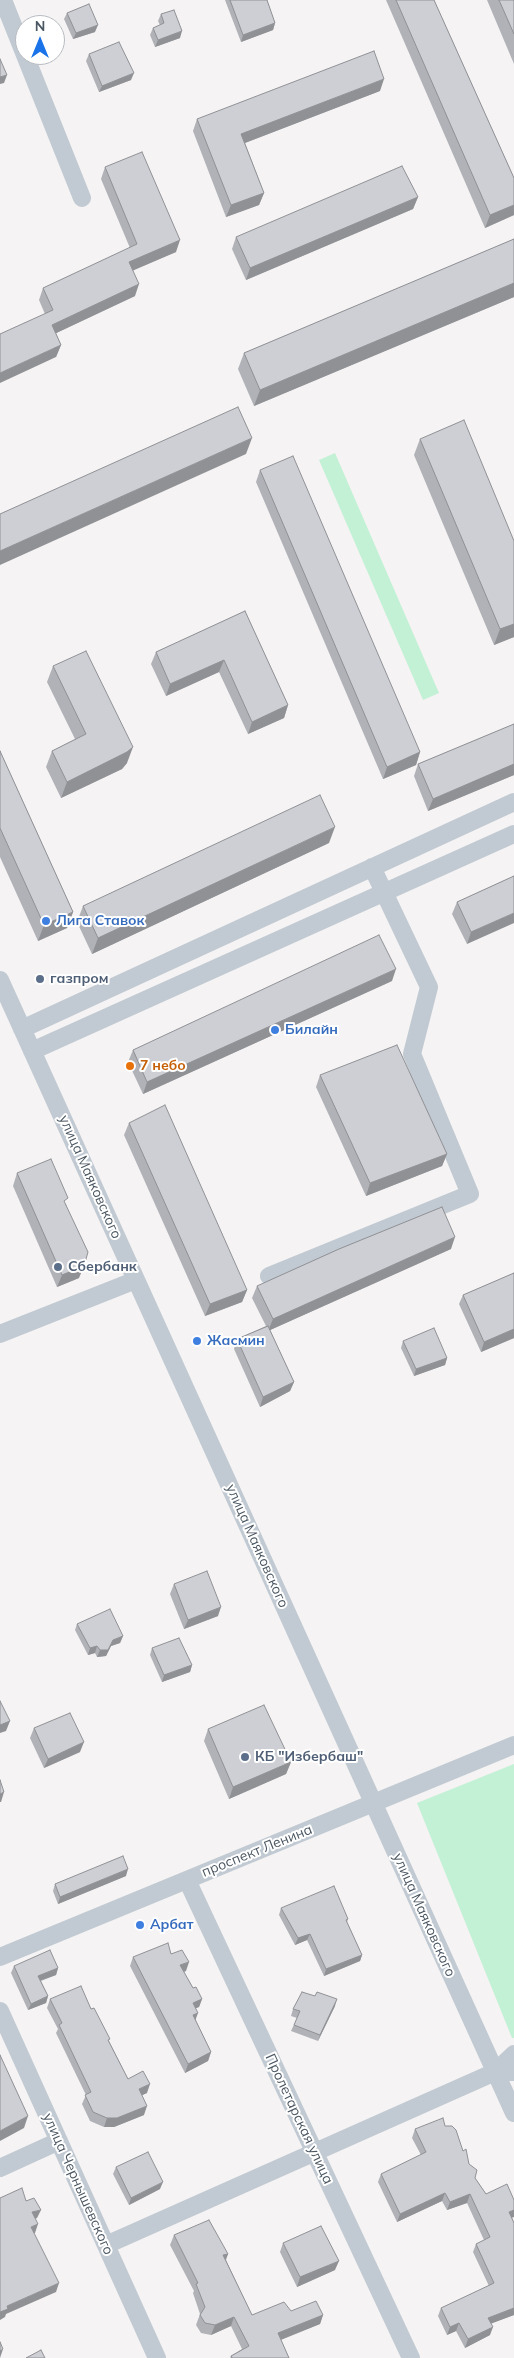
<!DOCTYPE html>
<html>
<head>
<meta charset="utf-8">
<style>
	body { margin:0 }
	#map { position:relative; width:514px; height:2358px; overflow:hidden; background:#f5f3f3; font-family:Mulish,sans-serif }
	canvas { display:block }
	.north { position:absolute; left:15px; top:15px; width:50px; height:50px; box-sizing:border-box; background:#fff; border:1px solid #b7bbc0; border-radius:50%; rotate:0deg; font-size:14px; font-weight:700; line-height:20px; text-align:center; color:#4a5661 }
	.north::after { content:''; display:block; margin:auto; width:18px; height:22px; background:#1a73e8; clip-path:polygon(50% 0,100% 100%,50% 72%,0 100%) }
</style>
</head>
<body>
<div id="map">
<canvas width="514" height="2358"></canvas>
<div class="north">N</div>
</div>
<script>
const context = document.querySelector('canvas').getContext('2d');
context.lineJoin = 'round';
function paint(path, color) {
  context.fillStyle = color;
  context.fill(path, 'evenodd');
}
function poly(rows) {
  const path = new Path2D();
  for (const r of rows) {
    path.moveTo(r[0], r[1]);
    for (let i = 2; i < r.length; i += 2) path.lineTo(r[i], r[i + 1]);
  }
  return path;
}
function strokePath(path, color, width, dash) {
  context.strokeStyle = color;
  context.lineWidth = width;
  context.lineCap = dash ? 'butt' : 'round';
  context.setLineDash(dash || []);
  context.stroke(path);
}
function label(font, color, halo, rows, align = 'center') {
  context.font = font + ' Mulish,sans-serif';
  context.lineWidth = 4;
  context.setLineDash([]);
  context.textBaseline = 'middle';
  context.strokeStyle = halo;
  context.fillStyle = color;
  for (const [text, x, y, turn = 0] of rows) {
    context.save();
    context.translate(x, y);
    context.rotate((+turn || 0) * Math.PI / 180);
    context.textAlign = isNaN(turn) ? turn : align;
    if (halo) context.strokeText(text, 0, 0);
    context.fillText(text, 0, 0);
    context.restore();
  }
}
paint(poly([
	[335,453,439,693,423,700,319,460],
	[514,1764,514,2038,512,2038,417,1803]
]), '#c3f1d5');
strokePath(poly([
	[3,0,82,198],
	[0,980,514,2113],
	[22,1029,514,802],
	[32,1051,514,834],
	[269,1276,470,1194,412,1054,429,987,372,867],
	[0,1334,136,1280],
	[187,1880,411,2358],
	[0,1957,514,1745],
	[0,2011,157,2358],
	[495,2072,514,2054],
	[0,2168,59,2141],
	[106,2245,495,2072,514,2072]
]), '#c1cad2', 18);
paint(poly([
	[225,0,267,0,275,23,273,30,241,42],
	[386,0,434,0,514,178,514,215,485,228],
	[487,0,514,0,514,64],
	[67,13,95,32,73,39,64,19],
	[161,14,180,38,155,47,150,35,153,28,160,25,158,21],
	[89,54,131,80,99,92,86,61],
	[380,91,245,143,264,193,259,205,226,217,193,131,197,119],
	[105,167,176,252,133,270,135,296,56,333,61,345,56,357,45,314,39,300,43,288,130,248,101,179],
	[418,197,413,209,246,280,232,249,236,237],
	[514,239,514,297,254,406,238,369,244,353],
	[420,439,514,541,514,637,494,645,414,455],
	[260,470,420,752,416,765,383,779,256,482],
	[245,611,288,705,284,718,248,734,219,672,166,696,151,664,156,652],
	[53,666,127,763,122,769,61,798,46,767,52,751,75,739,47,682],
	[514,724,514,775,428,811,414,776,418,764],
	[0,751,73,912,67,928,38,941,0,857],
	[329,843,92,954,77,922,83,906],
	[514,876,467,944,452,914,457,902],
	[392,981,143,1094,128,1062,133,1050],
	[320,1075,447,1154,442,1166,366,1196,316,1087],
	[129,1123,247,1290,242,1302,205,1316,124,1135],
	[17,1173,66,1204,79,1278,57,1287,13,1186],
	[451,1249,270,1330,294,1382,290,1391,260,1407,234,1349,237,1339,266,1326,252,1298,257,1286],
	[514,1273,514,1338,481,1352,459,1304,463,1295],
	[403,1341,447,1358,445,1365,414,1376,401,1348],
	[174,1584,218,1616,184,1629,170,1594],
	[77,1624,123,1636,120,1643,111,1646,106,1656,97,1657,95,1653,88,1655,75,1630],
	[152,1648,192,1665,190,1672,162,1682,150,1655],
	[34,1728,80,1752,44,1768,30,1738],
	[208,1729,291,1762,286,1774,229,1799,204,1741],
	[126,1876,58,1904,53,1891,55,1884],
	[281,1908,348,1919,347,1922,362,1955,360,1961,324,1976,307,1940,295,1945,279,1915],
	[171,1954,186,1971,184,1972,193,1988,202,1999,199,2007,196,2008,196,2021,211,2052,208,2061,185,2073,130,1966,133,1957],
	[14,1966,58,1968,56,1975,41,1981,48,1996,46,2003,28,2010,11,1973],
	[50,1999,91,2009,109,2041,128,2079,147,2093,142,2095,144,2115,114,2127,104,2127,90,2121,82,2104,86,2095,56,2033,58,2029,47,2008],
	[335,2006,318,2041,291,2031,297,2018,291,2016,293,2009],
	[445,2126,463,2151,475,2178,486,2194,512,2218,514,2223,514,2315,491,2323,490,2335,465,2348,456,2331,447,2335,438,2316,441,2308,489,2286,473,2252,476,2244,484,2240,467,2203,447,2210,442,2201,397,2222,378,2182,381,2174,421,2155,412,2138,415,2129],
	[116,2167,160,2189,129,2205,113,2174],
	[174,2235,228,2254,226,2260,252,2315,291,2311,323,2315,320,2324,281,2340,289,2358,230,2358,231,2356,242,2349,231,2326,211,2335,201,2333,196,2325,200,2314,193,2293,194,2291,170,2245],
	[283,2243,335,2270,297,2287,280,2252]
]), '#b0b2b7');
paint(poly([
	[275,23,273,30,241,42,243,35],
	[98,25,95,32,73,39,76,33],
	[182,31,180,38,155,47,158,40],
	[134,73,131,80,99,92,102,86],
	[7,75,4,83,0,84,0,77],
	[384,79,380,91,237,146,241,134],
	[264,193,259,205,226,217,231,205],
	[418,197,413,209,246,280,250,268],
	[514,205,514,215,485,228,490,215],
	[180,240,176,252,125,274,129,262],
	[514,283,514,297,254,406,260,390],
	[139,284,135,296,48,337,52,325],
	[61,345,56,357,0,383,0,373],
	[252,438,246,454,0,565,0,551],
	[514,624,514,637,494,645,500,629],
	[224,660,219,672,166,696,170,684],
	[288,705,284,718,248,734,252,722],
	[133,747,127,763,122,769,61,798,67,782],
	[420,752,416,765,383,779,387,767],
	[514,764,514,775,428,811,433,799],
	[335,827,329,843,92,954,98,938],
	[73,912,67,928,38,941,44,925],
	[514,913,514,923,467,944,471,932],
	[396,969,392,981,143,1094,147,1082],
	[447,1154,442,1166,366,1196,370,1183],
	[455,1237,451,1249,268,1331,273,1319],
	[84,1266,79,1278,57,1287,62,1275],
	[247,1290,242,1302,205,1316,210,1304],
	[514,1329,514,1338,481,1352,484,1342],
	[447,1358,445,1365,414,1376,416,1369],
	[294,1382,290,1391,260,1407,263,1397],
	[221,1607,218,1616,184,1629,188,1620],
	[123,1636,120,1643,111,1646,106,1656,97,1657,100,1650,113,1640],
	[97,1646,95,1653,88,1655,90,1648],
	[192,1665,190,1672,162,1682,164,1675],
	[10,1721,6,1731,0,1733,0,1725],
	[84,1742,80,1752,44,1768,48,1759],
	[291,1762,286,1774,229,1799,233,1787],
	[4,1792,1,1802,0,1802,0,1794],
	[128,1869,126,1876,58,1904,60,1897],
	[310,1934,307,1940,295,1945,298,1938],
	[362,1955,360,1961,324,1976,326,1969],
	[189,1962,186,1971,177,1974,180,1965],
	[58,1968,56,1975,36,1982,38,1976],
	[48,1996,46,2003,28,2010,31,2004],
	[202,1999,199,2007,189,2011,193,2003],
	[337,1999,335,2006,318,2041,320,2035],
	[198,2013,195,2021,193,2015],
	[211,2052,208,2061,185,2073,188,2064],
	[150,2084,147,2093,136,2098,139,2089],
	[147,2106,144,2115,114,2127,104,2127,107,2118],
	[28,2116,24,2128,0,2141,0,2131],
	[163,2182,160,2189,129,2205,131,2198],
	[445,2193,442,2201,397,2222,400,2214],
	[470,2194,467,2203,447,2210,450,2202],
	[41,2210,37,2218,29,2221,32,2212],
	[514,2210,514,2217,506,2220,509,2212],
	[38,2224,35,2233,28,2236,31,2227],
	[228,2254,224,2263,223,2255],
	[339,2261,335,2270,297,2287,300,2277],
	[59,2283,56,2292,6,2314,5,2317,0,2320,0,2312,7,2306],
	[514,2308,514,2315,485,2326,488,2318],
	[323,2315,320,2324,275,2342,278,2333],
	[234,2317,231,2326,211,2335,215,2325],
	[459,2323,456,2331,447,2335,450,2327],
	[493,2327,490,2335,465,2348,468,2339],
	[3,2349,0,2358,0,2351]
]), '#909195');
const building = poly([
	[230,0,267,0,275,23,243,35,230,0],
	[396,0,434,0,514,178,514,205,490,215,396,0],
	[499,0,514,0,514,34,499,0],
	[89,4,98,25,76,33,67,13,89,4],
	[174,10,182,31,158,40,153,28,164,23,161,14,174,10],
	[119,42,134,73,102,86,89,54,119,42],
	[374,51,384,79,241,134,264,193,231,205,197,119,374,51],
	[0,59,7,75,0,77,0,59],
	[142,152,180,240,129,262,139,284,52,325,61,345,0,373,0,334,53,310,43,288,137,244,105,167,142,152],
	[402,166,418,197,250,268,236,237,402,166],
	[514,239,514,283,260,390,244,353,514,239],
	[238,407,252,438,0,551,0,514,238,407],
	[464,420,514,541,514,624,500,629,420,439,464,420],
	[293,456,420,752,387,767,260,470,293,456],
	[245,611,288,705,252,722,224,660,170,684,156,652,245,611],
	[86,651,133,747,127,752,67,782,52,751,86,734,53,666,86,651],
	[514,724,514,764,433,799,418,764,514,724],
	[0,751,73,912,44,925,0,828,0,751],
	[320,795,335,827,98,938,83,906,320,795],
	[514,876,514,913,471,932,457,902,514,876],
	[379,935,396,969,147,1082,133,1050,379,935],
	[397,1045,447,1154,370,1183,320,1075,397,1045],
	[165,1105,247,1290,210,1304,129,1123,165,1105],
	[51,1159,68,1198,64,1201,88,1252,84,1266,62,1275,17,1173,51,1159],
	[442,1207,455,1237,273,1319,257,1286,339,1249,442,1207],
	[514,1273,514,1329,484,1342,463,1295,514,1273],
	[268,1326,294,1382,263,1397,237,1339,268,1326],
	[434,1328,447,1358,416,1369,403,1341,434,1328],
	[207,1571,221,1607,188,1620,174,1584,207,1571],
	[110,1609,123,1636,113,1640,108,1650,100,1650,97,1646,90,1648,77,1624,110,1609],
	[179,1638,192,1665,164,1675,152,1648,179,1638],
	[0,1701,10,1721,0,1725,0,1701],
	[264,1705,291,1762,233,1787,208,1729,264,1705],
	[70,1713,84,1742,48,1759,34,1728,70,1713],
	[0,1780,4,1792,0,1794,0,1780],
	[123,1856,128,1869,60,1897,55,1884,123,1856],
	[334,1886,348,1919,346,1920,362,1955,326,1969,310,1934,298,1938,281,1908,334,1886],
	[168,1943,171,1954,182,1950,189,1962,180,1965,193,1988,196,1987,202,1999,193,2003,198,2013,193,2015,211,2052,188,2064,133,1957,168,1943],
	[50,1950,58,1968,38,1976,48,1996,31,2004,14,1966,50,1950],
	[81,1986,91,2009,94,2008,110,2039,108,2040,128,2079,143,2071,150,2084,139,2089,147,2106,117,2118,107,2118,93,2112,85,2095,91,2092,59,2025,62,2023,50,1999,81,1986],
	[302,1992,315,1996,317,1992,337,1999,320,2035,294,2025,300,2011,293,2009,302,1992],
	[0,2055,28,2116,0,2131,0,2055],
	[443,2118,445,2126,452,2126,456,2130,463,2151,466,2149,469,2164,477,2170,475,2178,486,2194,507,2184,514,2200,514,2210,509,2212,514,2223,514,2308,488,2318,493,2327,468,2339,459,2323,450,2327,441,2308,494,2283,476,2244,490,2237,470,2194,450,2202,445,2193,400,2214,381,2174,426,2152,415,2129,443,2118],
	[148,2152,163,2182,131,2198,116,2167,148,2152],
	[22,2188,26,2201,34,2198,41,2210,32,2212,38,2224,31,2227,59,2283,7,2306,8,2309,0,2312,0,2198,22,2188],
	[209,2220,228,2254,223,2255,252,2315,284,2302,291,2311,316,2301,323,2315,278,2333,289,2358,232,2358,231,2356,249,2346,234,2317,215,2325,205,2323,200,2315,205,2307,196,2284,198,2283,174,2235,209,2220],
	[321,2226,339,2261,300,2277,283,2243,321,2226],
	[0,2342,3,2349,0,2351,0,2342],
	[41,2350,45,2358,26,2358,41,2350]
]);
paint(building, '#cdcfd5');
strokePath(building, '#909195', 1);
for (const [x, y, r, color] of [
	[46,921,5,"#3f7fe0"],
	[40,979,5,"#5c6f8a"],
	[275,1030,5,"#3f7fe0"],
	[130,1066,5,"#e8710a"],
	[58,1267,5,"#5c6f8a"],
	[197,1341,5,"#3f7fe0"],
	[245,1757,5,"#5c6f8a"],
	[140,1925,5,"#3f7fe0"]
]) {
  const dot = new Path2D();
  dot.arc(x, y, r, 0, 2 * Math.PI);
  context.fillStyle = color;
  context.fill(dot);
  strokePath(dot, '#fff', 2);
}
label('bold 14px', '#366cbe', '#fff', [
	["Лига Ставок",56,921],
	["Билайн",285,1030],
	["Жасмин",207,1341],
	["Арбат",150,1925]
], 'left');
label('bold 14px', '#4e5e75', '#fff', [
	["газпром",50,979],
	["Сбербанк",68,1267],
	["КБ \"Избербаш\"",255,1757]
], 'left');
label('bold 14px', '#c56008', '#fff', [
	["7 небо",140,1066]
], 'left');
label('14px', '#4a5661', '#fff', [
	["улица Маяковского",90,1177,66],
	["улица Маяковского",257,1546,66],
	["проспект Ленина",257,1851,-22],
	["улица Маяковского",424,1915,66],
	["Пролетарская улица",299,2119,65],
	["улица Чернышевского",78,2184,66]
]);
</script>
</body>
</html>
